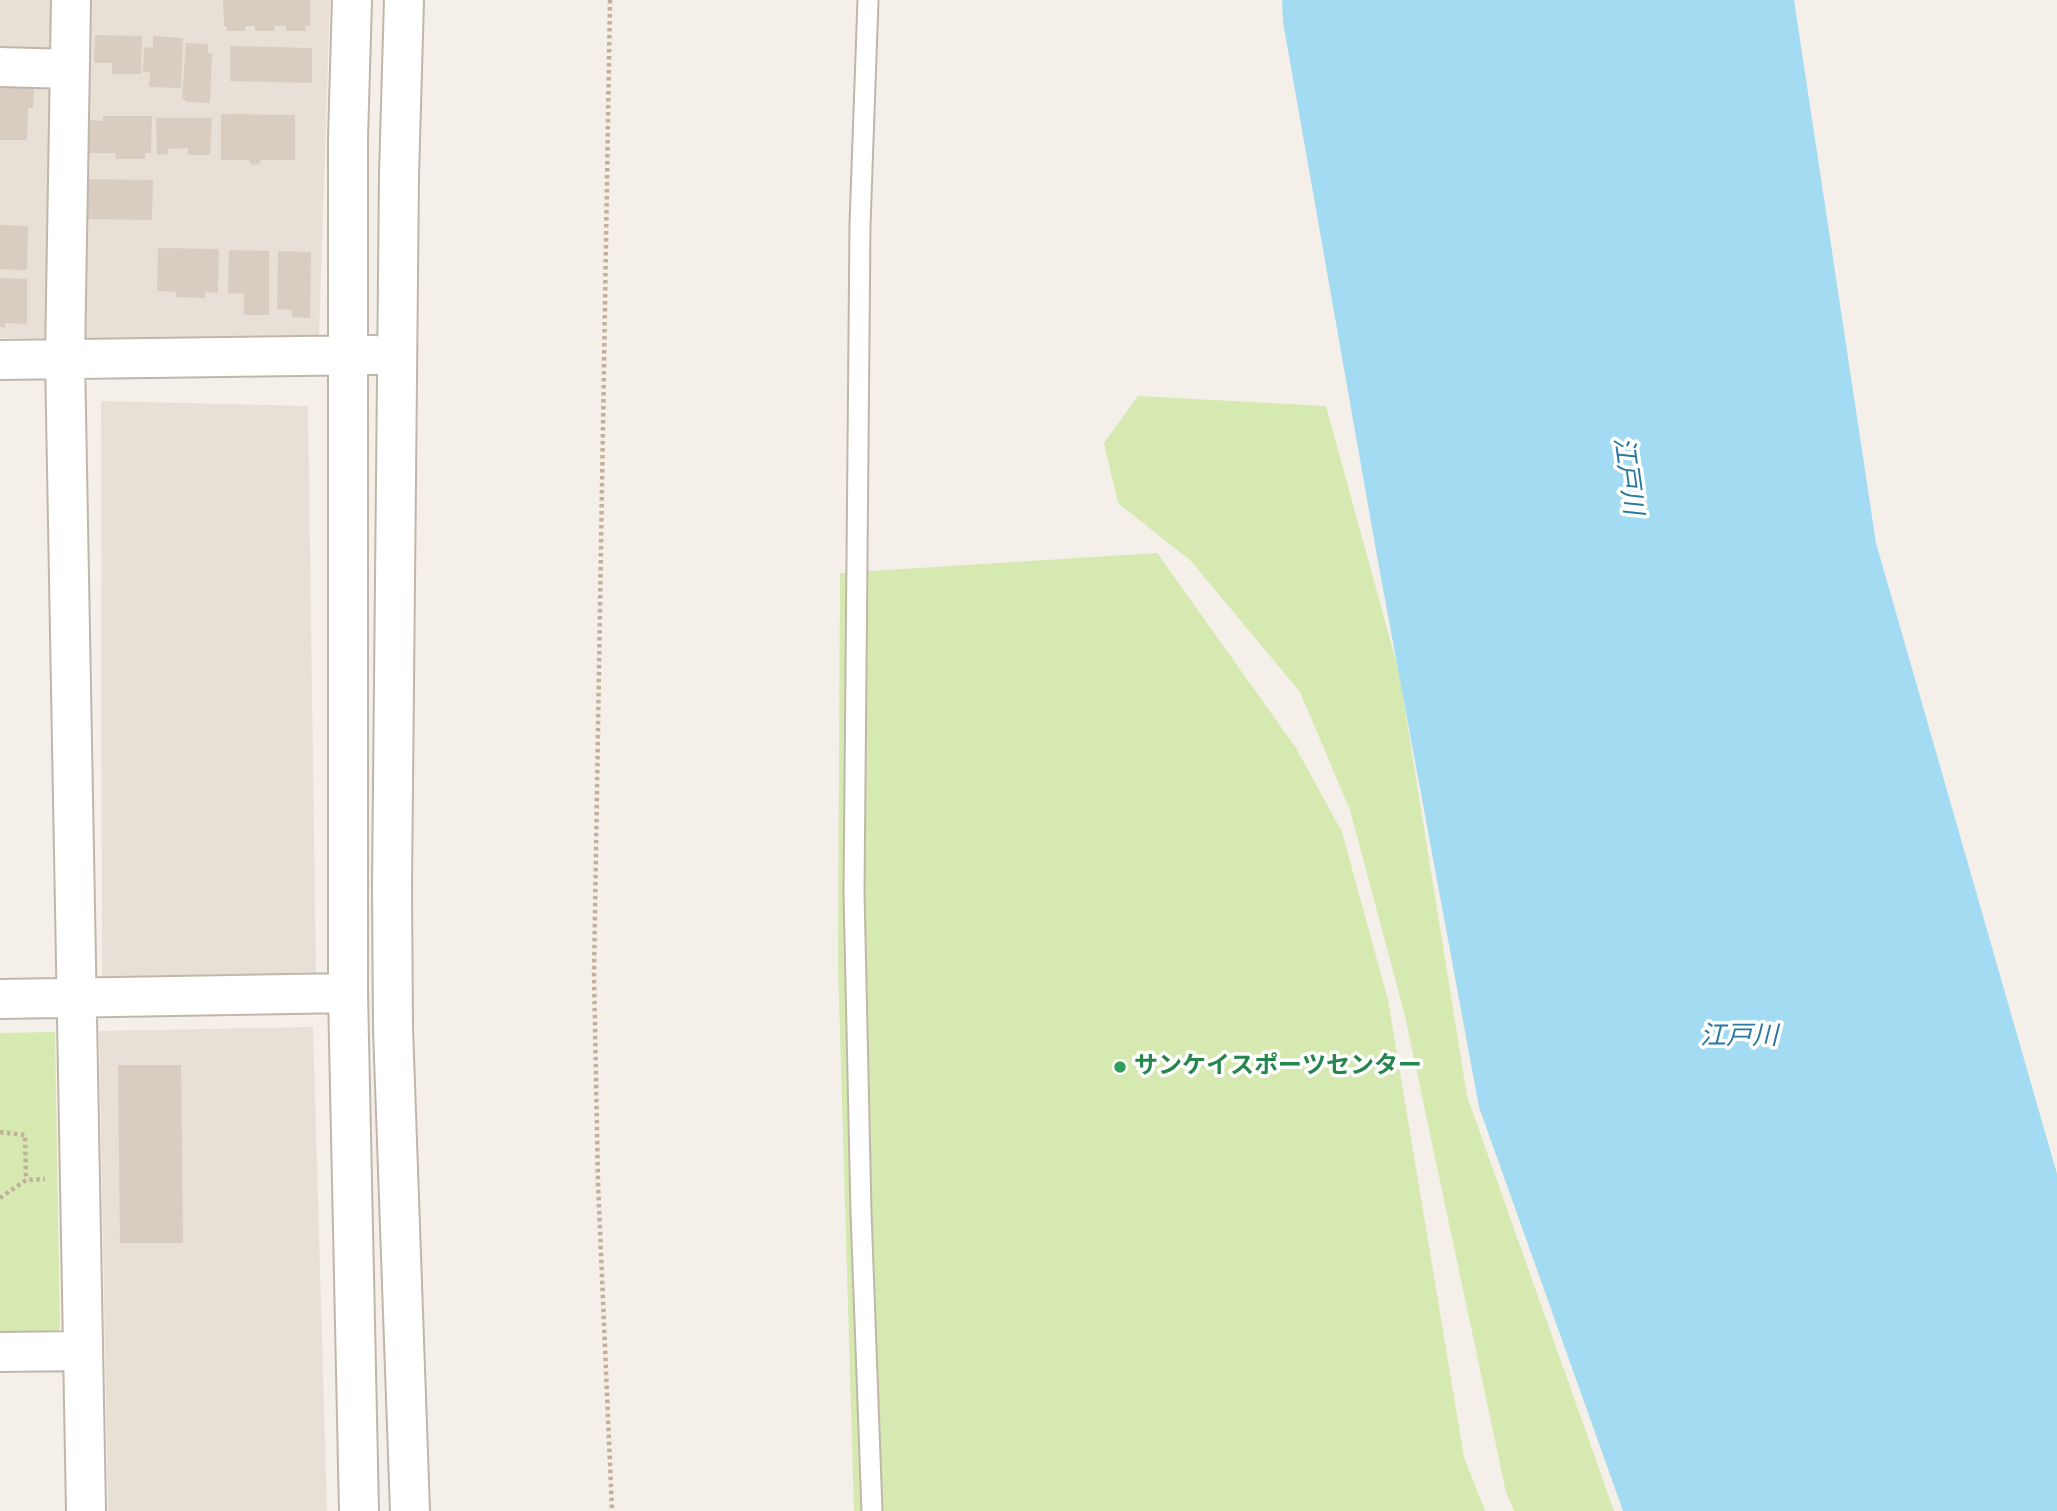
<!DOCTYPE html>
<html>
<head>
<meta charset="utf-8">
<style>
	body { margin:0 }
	canvas { display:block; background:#f4efe8 }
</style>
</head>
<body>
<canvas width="2057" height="1511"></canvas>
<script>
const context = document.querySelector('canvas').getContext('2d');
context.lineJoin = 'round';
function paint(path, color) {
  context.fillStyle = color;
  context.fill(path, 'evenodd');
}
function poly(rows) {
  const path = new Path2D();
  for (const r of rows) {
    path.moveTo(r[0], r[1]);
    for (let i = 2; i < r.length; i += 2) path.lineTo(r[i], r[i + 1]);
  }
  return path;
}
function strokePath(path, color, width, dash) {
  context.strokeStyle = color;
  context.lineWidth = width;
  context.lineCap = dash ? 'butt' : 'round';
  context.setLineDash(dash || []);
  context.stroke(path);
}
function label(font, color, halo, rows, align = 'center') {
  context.font = font + ' Signika,"Noto Sans JP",sans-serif';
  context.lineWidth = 7;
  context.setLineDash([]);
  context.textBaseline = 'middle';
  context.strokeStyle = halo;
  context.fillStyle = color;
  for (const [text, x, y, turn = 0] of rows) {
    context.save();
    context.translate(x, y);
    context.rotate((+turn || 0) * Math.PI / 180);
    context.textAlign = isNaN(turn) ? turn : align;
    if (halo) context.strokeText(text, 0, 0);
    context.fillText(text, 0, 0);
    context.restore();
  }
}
paint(poly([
	[0,0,330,0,319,337,0,338],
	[101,401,308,406,316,978,102,988],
	[313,1027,327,1511,108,1511,99,1031]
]), '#e8e0d6');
paint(poly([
	[1138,396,1326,406,1399,672,1467,1096,1614,1511,1514,1511,1506,1492,1405,1016,1350,810,1300,692,1191,561,1118,503,1104,443],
	[1157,553,1296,748,1342,832,1388,1000,1464,1457,1485,1511,854,1511,838,964,840,573],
	[55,1032,60,1338,0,1339,0,1033]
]), '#d6e9b0');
paint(poly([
	[1282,0,1794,0,1876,543,2057,1174,2057,1511,1623,1511,1479,1107,1377,556,1283,22]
]), '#a3dbf2');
paint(poly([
	[223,0,310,0,310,26,305,26,306,31,286,31,286,26,275,26,275,31,255,31,255,26,245,26,245,31,227,31,227,26,224,26],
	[95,35,142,36,141,74,112,74,112,63,94,63],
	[153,36,183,38,181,88,149,87,150,72,143,72,144,47,153,48],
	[186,43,208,44,208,53,212,53,210,103,187,102,182,98],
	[230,46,312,48,312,83,230,81],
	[0,84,34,88,33,108,28,108,27,140,0,140],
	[221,114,295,115,295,160,261,160,259,164,251,165,249,160,221,160],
	[103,116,152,116,151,153,145,153,145,159,116,159,115,153,87,153,87,120,103,121],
	[156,118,212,118,210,155,188,155,188,148,168,149,168,154,157,155],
	[83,179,153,180,152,220,82,219],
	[0,225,28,226,27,270,0,269],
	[158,248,219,249,218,293,205,292,205,298,176,297,176,292,157,291],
	[229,250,269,251,269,315,244,315,244,293,228,294],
	[278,251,311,252,310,318,292,317,291,310,277,309],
	[0,278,27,279,27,324,5,323,5,328,0,327],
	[118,1065,181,1065,183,1243,120,1243]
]), '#d9ccc0');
const service = poly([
	[868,0,860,225,854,892,861,1212,872,1511]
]);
const minor = poly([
	[71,0,65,358,86,1511],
	[352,0,348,139,348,993,359,1511],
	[404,0,399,175,392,886,393,1028,410,1511],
	[0,67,70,69],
	[0,360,374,355],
	[0,999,348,993],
	[0,1352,83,1351]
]);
strokePath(service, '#c0b6aa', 23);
strokePath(minor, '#c0b6aa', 42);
strokePath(poly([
	[610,0,594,973,598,1183,612,1511],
	[0,1132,25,1135,26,1180],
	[0,1198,26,1180,45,1179]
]), '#c2b09b', 4.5, [3.5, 3.5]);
strokePath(service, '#fff', 19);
strokePath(minor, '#fff', 38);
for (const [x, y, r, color] of [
	[1120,1067,7,"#2e9e5b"]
]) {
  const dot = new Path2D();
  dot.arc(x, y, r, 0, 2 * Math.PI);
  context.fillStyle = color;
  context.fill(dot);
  strokePath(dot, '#fff', 2.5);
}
label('bold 24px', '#27864d', '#fff', [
	["サンケイスポーツセンター",1134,1067]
], 'left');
label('italic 26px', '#287a9e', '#fff', [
	["江戸川",1627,476,82],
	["江戸川",1739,1037]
]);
</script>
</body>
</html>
